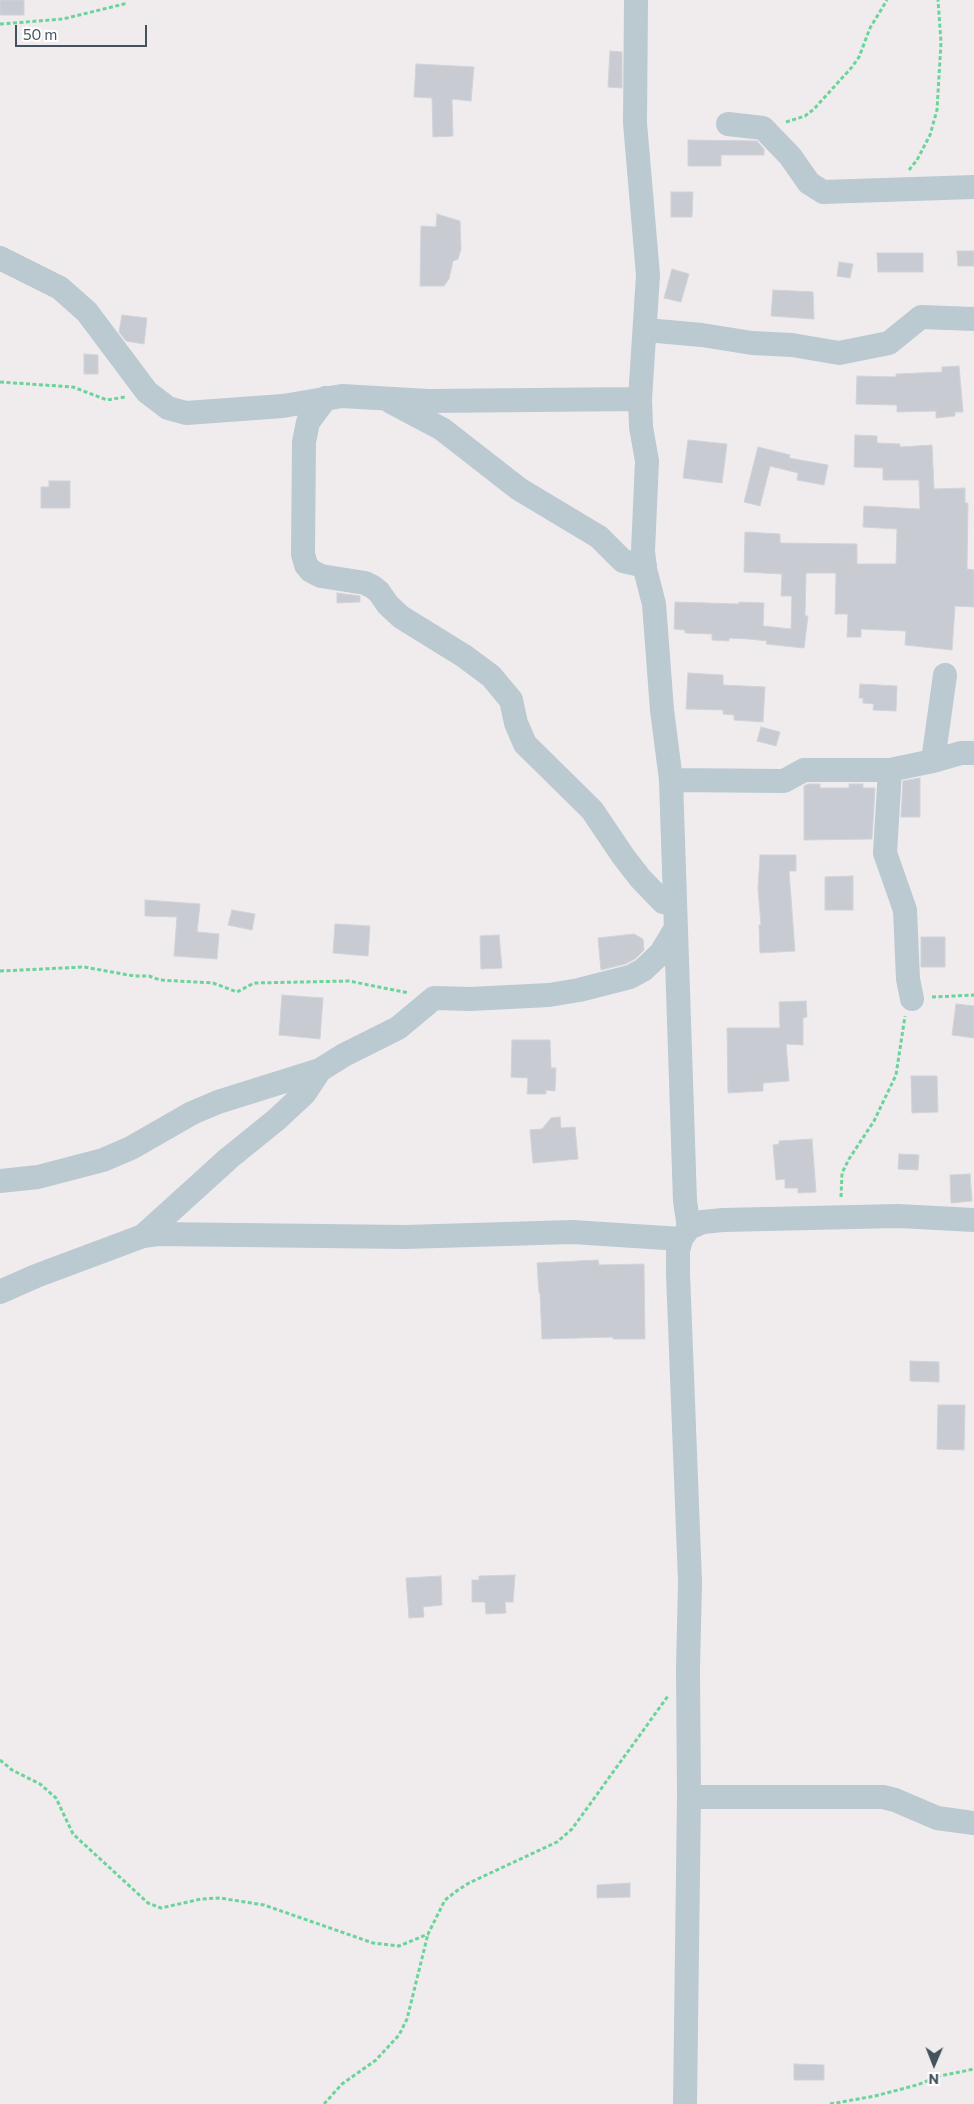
<!DOCTYPE html>
<html>
<head>
<meta charset="utf-8">
<style>
	body { margin:0 }
	#map { position:relative; width:974px; height:2104px; overflow:hidden; background:#f0eced; font-family:Commissioner,sans-serif }
	canvas { display:block }
	.north { position:absolute; left:909px; top:2039px; width:50px; height:50px; -webkit-text-stroke:4px #fff; paint-order:stroke; rotate:181deg; font-size:14px; font-weight:700; line-height:20px; text-align:center; color:#43525c }
	.north::after { content:''; display:block; margin:auto; width:18px; height:22px; background:#43525c; clip-path:polygon(50% 0,100% 100%,50% 72%,0 100%) }
	.scale { position:absolute; left:15px; top:25px; width:132px; height:22px; box-sizing:border-box; border:2px solid #43525c; border-top:0; padding-left:6px; font-size:15px; line-height:18px; white-space:nowrap; color:#43525c; -webkit-text-stroke:4px #fff; paint-order:stroke }
</style>
</head>
<body>
<div id="map">
<canvas width="974" height="2104"></canvas>
<div class="north">N</div>
<div class="scale">50 m</div>
</div>
<script>
const context = document.querySelector('canvas').getContext('2d');
context.lineJoin = 'round';
function paint(path, color) {
  context.fillStyle = color;
  context.fill(path, 'evenodd');
}
function poly(rows) {
  const path = new Path2D();
  for (const r of rows) {
    path.moveTo(r[0], r[1]);
    for (let i = 2; i < r.length; i += 2) path.lineTo(r[i], r[i + 1]);
  }
  return path;
}
function strokePath(path, color, width, dash) {
  context.strokeStyle = color;
  context.lineWidth = width;
  context.lineCap = dash ? 'butt' : 'round';
  context.setLineDash(dash || []);
  context.stroke(path);
}
const building = poly([
	[0,0,24,0,24,15,0,15,0,0],
	[610,51,622,52,622,88,608,87,610,51],
	[416,64,474,67,471,101,452,99,453,136,433,137,432,98,414,97,416,64],
	[688,140,757,141,764,149,764,155,721,155,721,166,688,166,688,140],
	[671,192,693,192,692,217,671,217,671,192],
	[437,214,460,221,461,249,458,259,453,261,449,279,444,286,420,286,421,226,436,227,437,214],
	[957,251,974,251,974,266,958,266,957,251],
	[877,253,923,253,923,272,878,272,877,253],
	[839,262,853,264,850,278,837,276,839,262],
	[672,269,689,274,681,302,664,298,672,269],
	[773,290,813,292,814,319,771,316,773,290],
	[122,315,147,318,144,344,126,341,119,332,122,315],
	[84,354,98,355,98,374,84,374,84,354],
	[959,366,963,412,955,412,955,416,936,418,936,411,897,412,897,405,856,404,857,376,896,377,896,374,942,372,942,367,959,366],
	[855,435,877,436,877,443,900,444,900,447,932,445,934,489,965,488,965,503,968,503,967,569,974,570,974,607,955,606,952,650,905,645,906,631,861,629,861,637,847,637,848,614,835,614,836,573,806,573,805,616,808,616,804,648,766,644,767,641,749,639,729,638,729,641,712,640,712,634,685,633,685,630,674,629,675,602,739,604,739,602,764,603,763,626,791,629,792,596,781,596,782,574,744,572,745,532,780,534,780,543,857,544,857,564,896,564,897,529,863,527,864,506,920,509,919,480,883,480,883,468,854,467,855,435],
	[688,440,727,444,722,483,683,478,688,440],
	[758,447,790,455,789,458,828,465,824,485,797,480,798,473,770,466,760,506,744,502,758,447],
	[49,481,70,481,70,508,41,508,41,487,49,487,49,481],
	[337,593,360,596,360,602,337,603,337,593],
	[688,673,723,675,723,685,765,687,763,722,734,720,734,715,723,714,723,710,686,709,688,673],
	[860,684,897,686,896,711,873,710,874,704,863,703,863,698,859,698,860,684],
	[761,727,780,732,776,746,757,741,761,727],
	[920,778,920,817,901,817,903,781,920,778],
	[808,784,820,784,820,788,849,788,849,784,863,784,863,788,875,788,872,839,804,840,804,786,808,784],
	[760,855,796,855,796,871,789,871,795,951,760,953,759,925,761,925,758,889,760,855],
	[853,876,853,910,825,910,825,877,853,876],
	[145,900,200,904,197,932,219,934,217,959,174,956,177,917,145,916,145,900],
	[232,910,255,914,252,930,228,925,232,910],
	[335,924,370,926,368,956,333,953,335,924],
	[634,934,643,939,644,950,635,959,625,964,601,970,598,938,634,934],
	[499,935,502,968,481,969,480,936,499,935],
	[921,937,945,937,945,967,921,967,921,937],
	[282,995,323,998,320,1039,279,1035,282,995],
	[806,1001,807,1017,803,1018,803,1045,786,1044,789,1081,763,1083,763,1091,728,1093,727,1028,780,1028,779,1002,806,1001],
	[956,1004,974,1006,974,1038,952,1035,956,1004],
	[512,1040,550,1040,551,1068,556,1068,555,1091,546,1090,546,1094,527,1094,528,1078,511,1077,512,1040],
	[911,1076,937,1076,938,1112,912,1113,911,1076],
	[560,1117,561,1128,575,1127,578,1159,533,1163,530,1130,542,1129,551,1118,560,1117],
	[812,1139,816,1192,798,1193,798,1188,785,1188,785,1179,776,1180,773,1145,779,1144,779,1141,812,1139],
	[899,1154,919,1155,918,1170,898,1169,899,1154],
	[970,1174,972,1201,951,1203,950,1175,970,1174],
	[598,1260,599,1265,644,1264,645,1339,613,1339,613,1337,542,1339,540,1293,539,1293,537,1263,598,1260],
	[910,1361,939,1362,939,1382,910,1381,910,1361],
	[938,1405,965,1405,964,1450,937,1449,938,1405],
	[515,1575,513,1602,505,1602,506,1613,486,1614,485,1602,472,1602,472,1580,479,1580,479,1576,515,1575],
	[441,1576,442,1605,423,1607,424,1617,409,1618,406,1578,441,1576],
	[630,1883,630,1897,597,1898,597,1885,630,1883],
	[794,2064,824,2065,824,2080,794,2080,794,2064]
]);
paint(building, '#c8ccd2');
strokePath(building, '#d0d3d9', 1);
strokePath(poly([
	[0,24,63,19,124,4,124,0],
	[786,122,805,116,814,109,852,67,859,57,870,28,887,0],
	[909,170,917,160,930,135,937,110,941,42,938,0],
	[0,382,73,387,107,400,125,397],
	[0,971,84,967,134,976,149,976,160,980,213,983,237,992,254,983,349,981,409,993],
	[932,997,974,995],
	[841,1197,842,1173,849,1159,874,1121,896,1075,905,1016],
	[0,1760,12,1770,40,1784,56,1798,73,1834,148,1903,161,1908,201,1899,220,1898,264,1905,373,1943,399,1946,428,1934,445,1900,458,1890,469,1883,557,1842,572,1829,668,1696],
	[324,2104,342,2084,376,2060,399,2035,407,2019,428,1934],
	[830,2104,875,2096,917,2085,940,2076,974,2069]
]), '#6ad49a', 3, [4, 2.5]);
strokePath(poly([
	[636,0,635,123,648,275,640,399,641,427,647,461,643,551,645,569,654,604,662,710,671,780,685,1201,689,1228],
	[728,124,763,128,790,156,809,183,823,192,974,187],
	[0,258,60,288,87,312,147,392,168,408,186,413,283,406,342,396,428,401,640,399],
	[646,330,702,335,752,343,792,345,839,353,889,343,921,317,974,319],
	[326,398,308,422,304,442,303,554,306,565,311,571,321,576,365,583,373,587,379,592,388,605,401,617,464,656,491,676,511,700,516,723,525,744,592,810,623,856,640,878,663,902],
	[391,402,442,429,519,489,599,537,623,561,645,566],
	[933,761,961,753,974,753],
	[671,780,784,781,804,770,890,770],
	[912,999,908,979,905,910,885,853,890,770,933,761,945,675],
	[0,1181,38,1177,103,1160,131,1148,192,1113,218,1102,320,1070,344,1055,398,1028,434,998,470,999,549,995,579,990,630,977,643,970,661,953,676,928],
	[143,1236,229,1158,276,1120,304,1094,320,1070],
	[0,1292,36,1276,143,1236,158,1234,405,1237,572,1232,681,1239],
	[689,1797,883,1797,895,1800,937,1818,974,1823],
	[685,2104,689,1797,688,1669,690,1582,678,1273,678,1251,681,1239,689,1228,703,1222,723,1220,898,1216,974,1220]
]), '#bbc9d1', 24);
</script>
</body>
</html>
